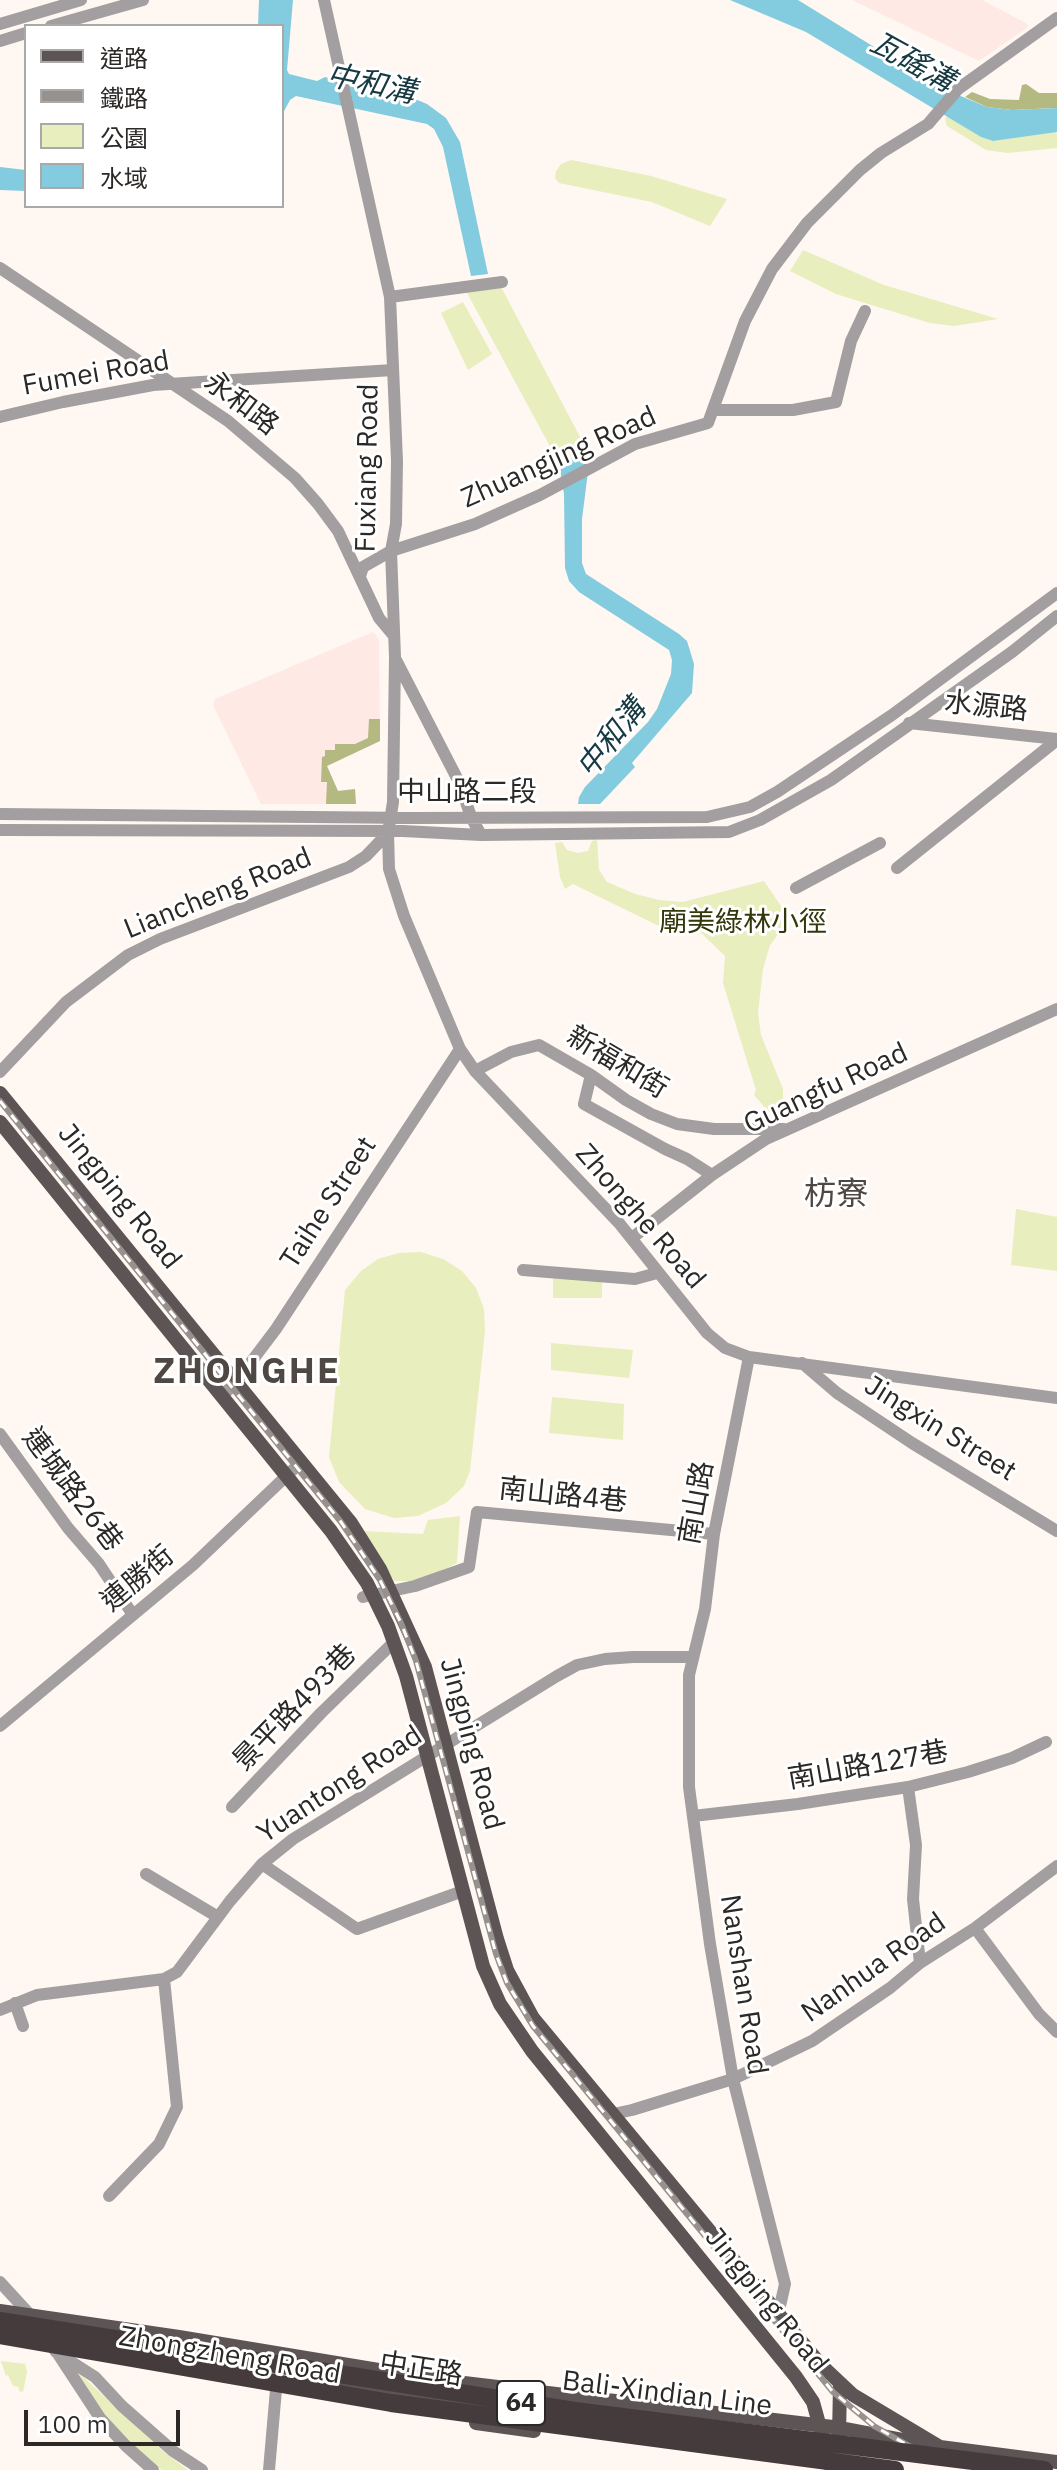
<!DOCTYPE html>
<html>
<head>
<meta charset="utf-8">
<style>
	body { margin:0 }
	#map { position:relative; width:1057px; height:2470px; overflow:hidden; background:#fff7f2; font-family:"IBM Plex Sans","Noto Sans TC",sans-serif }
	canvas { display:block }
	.legend { position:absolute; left:24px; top:24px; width:260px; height:184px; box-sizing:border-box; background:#fff; border:2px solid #aaa9a8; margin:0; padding:10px 14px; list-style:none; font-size:24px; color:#2b2826 }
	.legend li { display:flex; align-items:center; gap:16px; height:40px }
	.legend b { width:40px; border:2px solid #aaa9a8 }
	.scale { position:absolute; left:24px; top:2410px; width:156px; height:36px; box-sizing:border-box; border:4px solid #2b2826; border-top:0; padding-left:10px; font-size:24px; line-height:28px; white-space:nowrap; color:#2b2826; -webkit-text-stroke:6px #fff; paint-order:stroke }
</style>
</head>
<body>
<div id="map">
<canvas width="1057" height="2470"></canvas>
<ul class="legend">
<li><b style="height:10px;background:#5d5456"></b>道路</li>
<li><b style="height:10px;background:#96918d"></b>鐵路</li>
<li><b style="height:22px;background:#e8eebd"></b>公園</li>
<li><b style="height:22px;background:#83cbde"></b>水域</li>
</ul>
<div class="scale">100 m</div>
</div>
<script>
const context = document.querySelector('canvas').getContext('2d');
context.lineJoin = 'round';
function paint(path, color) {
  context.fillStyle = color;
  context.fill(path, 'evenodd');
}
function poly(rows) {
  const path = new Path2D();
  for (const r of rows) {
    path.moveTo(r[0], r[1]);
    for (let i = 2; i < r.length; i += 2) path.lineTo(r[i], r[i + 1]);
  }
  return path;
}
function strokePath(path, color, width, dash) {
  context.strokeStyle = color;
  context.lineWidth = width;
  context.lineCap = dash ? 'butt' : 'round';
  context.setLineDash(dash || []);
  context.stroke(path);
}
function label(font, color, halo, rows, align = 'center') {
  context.font = font + ' "IBM Plex Sans","Noto Sans TC",sans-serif';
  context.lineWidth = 6;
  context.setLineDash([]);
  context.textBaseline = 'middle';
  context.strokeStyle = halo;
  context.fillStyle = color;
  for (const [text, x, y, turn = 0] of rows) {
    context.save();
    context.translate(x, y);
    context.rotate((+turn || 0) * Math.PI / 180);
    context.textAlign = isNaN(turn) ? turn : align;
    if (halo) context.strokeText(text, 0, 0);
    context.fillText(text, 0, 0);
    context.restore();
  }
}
paint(poly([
	[852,0,982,0,1026,23,1028,27,979,61],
	[373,632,379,639,380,741,327,766,338,791,355,789,356,804,261,804,213,705,215,699]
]), '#fee9e5');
paint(poly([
	[947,116,981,137,993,141,1055,132,1057,134,1057,148,1008,153,986,150,947,126,945,119],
	[571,160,651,176,727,199,710,226,652,202,559,183,555,178,556,171,561,164],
	[803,250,884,285,998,319,954,326,930,323,836,294,790,271],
	[500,285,590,456,559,463,466,291],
	[463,302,492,354,468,370,441,313],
	[597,840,599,870,607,882,635,894,659,900,683,902,764,881,787,915,780,932,770,945,763,969,758,1013,761,1035,783,1089,783,1104,776,1116,768,1111,754,1095,756,1090,723,983,725,956,696,928,659,926,573,884,565,889,560,877,555,843,562,842,567,850,578,853,588,851,592,841],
	[1016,1209,1057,1217,1057,1271,1011,1265],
	[421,1252,443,1259,462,1271,476,1288,484,1309,485,1331,470,1471,464,1486,446,1503,418,1516,394,1518,365,1509,339,1482,329,1457,345,1290,361,1271,378,1259,399,1253],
	[553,1278,602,1281,602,1298,553,1298],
	[551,1343,633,1350,629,1378,551,1370],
	[552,1397,624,1404,623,1440,549,1433],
	[460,1516,457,1563,420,1581,394,1581,363,1531,423,1534,428,1520],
	[1,2361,25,2364,27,2372,23,2392,19,2391,19,2387,13,2386,8,2375,6,2376],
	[78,2372,163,2451,188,2470,162,2470,152,2463,115,2429,75,2377]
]), '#e8eebd');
paint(poly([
	[1026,84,1039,93,1057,93,1057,108,1012,110,987,107,965,97,972,92,990,99,1019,100,1022,85],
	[369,719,380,719,380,741,327,766,338,791,355,789,356,804,326,804,327,782,321,782,322,757,325,756,325,750,335,750,335,744,355,744,368,738]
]), '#b3b980');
paint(poly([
	[259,0,293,0,287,70,289,74,317,81,325,77,363,89,415,99,427,104,446,118,460,142,488,274,471,276,443,147,434,129,427,124,296,96,290,100,282,115,282,26,258,26],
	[730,0,798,0,939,87,987,107,1012,110,1057,108,1057,132,993,141,981,137,806,32],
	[0,167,26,170,26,191,0,190],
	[590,456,582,519,582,563,586,574,679,634,687,641,694,664,692,693,632,763,635,767,600,804,578,804,579,797,585,787,648,722,657,709,671,674,672,660,669,650,579,592,569,581,565,568,564,494,559,463]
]), '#83cbde');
strokePath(poly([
	[324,0,390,297,397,461,396,524,391,551,395,657,393,802,388,833,389,869,404,916,460,1049,475,1071,619,1223,707,1333,725,1348,749,1357,1057,1398],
	[0,24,81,0],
	[51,26,143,0],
	[0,41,26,33],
	[0,268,228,421,295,478,318,504,338,531,379,618,394,636],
	[390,297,502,282],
	[713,410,793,410,836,402,851,341,865,311],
	[0,417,63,402,153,385,393,370],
	[360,576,363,567,391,551,475,524,540,495,635,444,708,423,745,321,772,269,807,223,860,170,881,153,928,124,958,89,1057,18],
	[396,660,460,784,471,817,481,835],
	[909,723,1057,739],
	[0,814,414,818,707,817,750,807,777,792,892,715,1057,593],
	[0,830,403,831,481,835,729,832,760,820,831,780,1012,652,1057,616],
	[897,868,1057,740],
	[796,888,880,843],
	[475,1071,511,1052,539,1045,591,1075,626,1100,651,1114,677,1124,714,1129,784,1129],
	[0,1072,66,1002,128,955,160,939,349,867,366,856,388,833],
	[591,1075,584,1104,665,1149,687,1159,712,1175],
	[632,1238,712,1175,766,1139,1057,1009],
	[523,1270,635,1279,657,1273],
	[749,1357,714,1534,705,1609,689,1675,689,1787,710,1944,733,2079,785,2284,778,2315],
	[802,1363,837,1393,912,1443,1057,1531],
	[223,1395,236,1382,276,1329,460,1049],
	[0,1434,68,1528,99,1564,133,1615],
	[363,1597,415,1586,469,1567,477,1512,714,1534],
	[0,1726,193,1565,301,1462],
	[908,1787,916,1845,913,1899,920,1963],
	[232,1807,321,1713,394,1642],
	[693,1816,798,1804,908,1787,968,1772,1012,1758,1046,1742],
	[262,1864,357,1929,463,1891],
	[146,1874,218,1917],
	[975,1928,1039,2014,1057,2032],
	[15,2003,23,2026],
	[0,2010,37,1995,164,1979,177,1972,230,1901,262,1864,293,1839,557,1676,577,1665,605,1659,633,1657,692,1657],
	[613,2114,632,2110,733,2079,812,2041,890,1988,920,1963,975,1928,1057,1866],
	[109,2196,159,2144,177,2107,164,1979],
	[0,2282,33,2318],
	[50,2343,56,2352,95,2377,122,2406,173,2451,202,2470],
	[58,2354,100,2418,126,2446,153,2470],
	[269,2470,277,2378]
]), '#a39e9f', 12);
strokePath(poly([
	[0,1093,351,1523,380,1569,425,1667,497,1939,507,1970,533,2018,820,2364,853,2395,940,2447],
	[0,1122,331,1531,367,1583,388,1626,406,1676,483,1966,500,2004,532,2051,796,2377,813,2402,831,2467],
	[0,2311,179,2337,439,2380,841,2428,940,2447,1057,2462],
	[305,2378,514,2411],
	[476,2423,534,2431],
	[839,2436,840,2385]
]), '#5d5456', 14);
const rail = poly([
	[0,1101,341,1522,380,1580,401,1623,416,1661,496,1954,507,1983,533,2026,833,2392,874,2426,911,2447,950,2461,1000,2470]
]);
strokePath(rail, '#96918d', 6);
strokePath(rail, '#fff', 3, [9]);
strokePath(poly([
	[0,2321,575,2411,1044,2470],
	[0,2335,391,2403,895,2470]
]), '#453b3d', 18);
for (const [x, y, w] of [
	[521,2403,48]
]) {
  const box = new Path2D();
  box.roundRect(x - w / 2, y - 22, w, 44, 6);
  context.fillStyle = '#fff';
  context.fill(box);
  strokePath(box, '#2b2826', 2);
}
label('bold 26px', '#2b2826', null, [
	["64",521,2403]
]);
label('28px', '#2b2826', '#fff', [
	["Fumei Road",96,374,-10],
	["永和路",241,404,37],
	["Zhuangjing Road",559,458,-24],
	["Fuxiang Road",368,468,-89],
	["水源路",986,707,6],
	["中山路二段",467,793],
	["Liancheng Road",218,894,-22],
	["新福和街",617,1063,31],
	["Guangfu Road",826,1089,-25],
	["Jingping Road",119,1197,51],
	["Taihe Street",329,1203,-57],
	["Zhonghe Road",640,1217,49],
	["Jingxin Street",940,1429,32],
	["連城路26巷",72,1490,53],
	["南山路4巷",563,1496,6],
	["南山路",697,1503,-80],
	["連勝街",138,1579,-40],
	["景平路493巷",295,1708,-46],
	["Jingping Road",471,1744,75],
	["南山路127巷",868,1766,-10],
	["Yuantong Road",340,1785,-33],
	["Nanhua Road",874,1968,-35],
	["Nanshan Road",743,1985,81],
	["Jingping Road",766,2301,51],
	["Zhongzheng Road",230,2356,10],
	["中正路",421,2370,9],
	["Bali-Xindian Line",667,2394,7]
]);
label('28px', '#34370a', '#fff', [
	["廟美綠林小徑",743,923]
]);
label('italic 30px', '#173942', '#fff', [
	["瓦磘溝",912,63,29],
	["中和溝",371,85,12],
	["中和溝",612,739,-51]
]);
label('32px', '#4f4743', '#fff', [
	["枋寮",836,1195]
]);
context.letterSpacing = '2px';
label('bold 36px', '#4f4743', '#fff', [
	["ZHONGHE",247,1373]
]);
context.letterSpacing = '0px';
</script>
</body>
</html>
